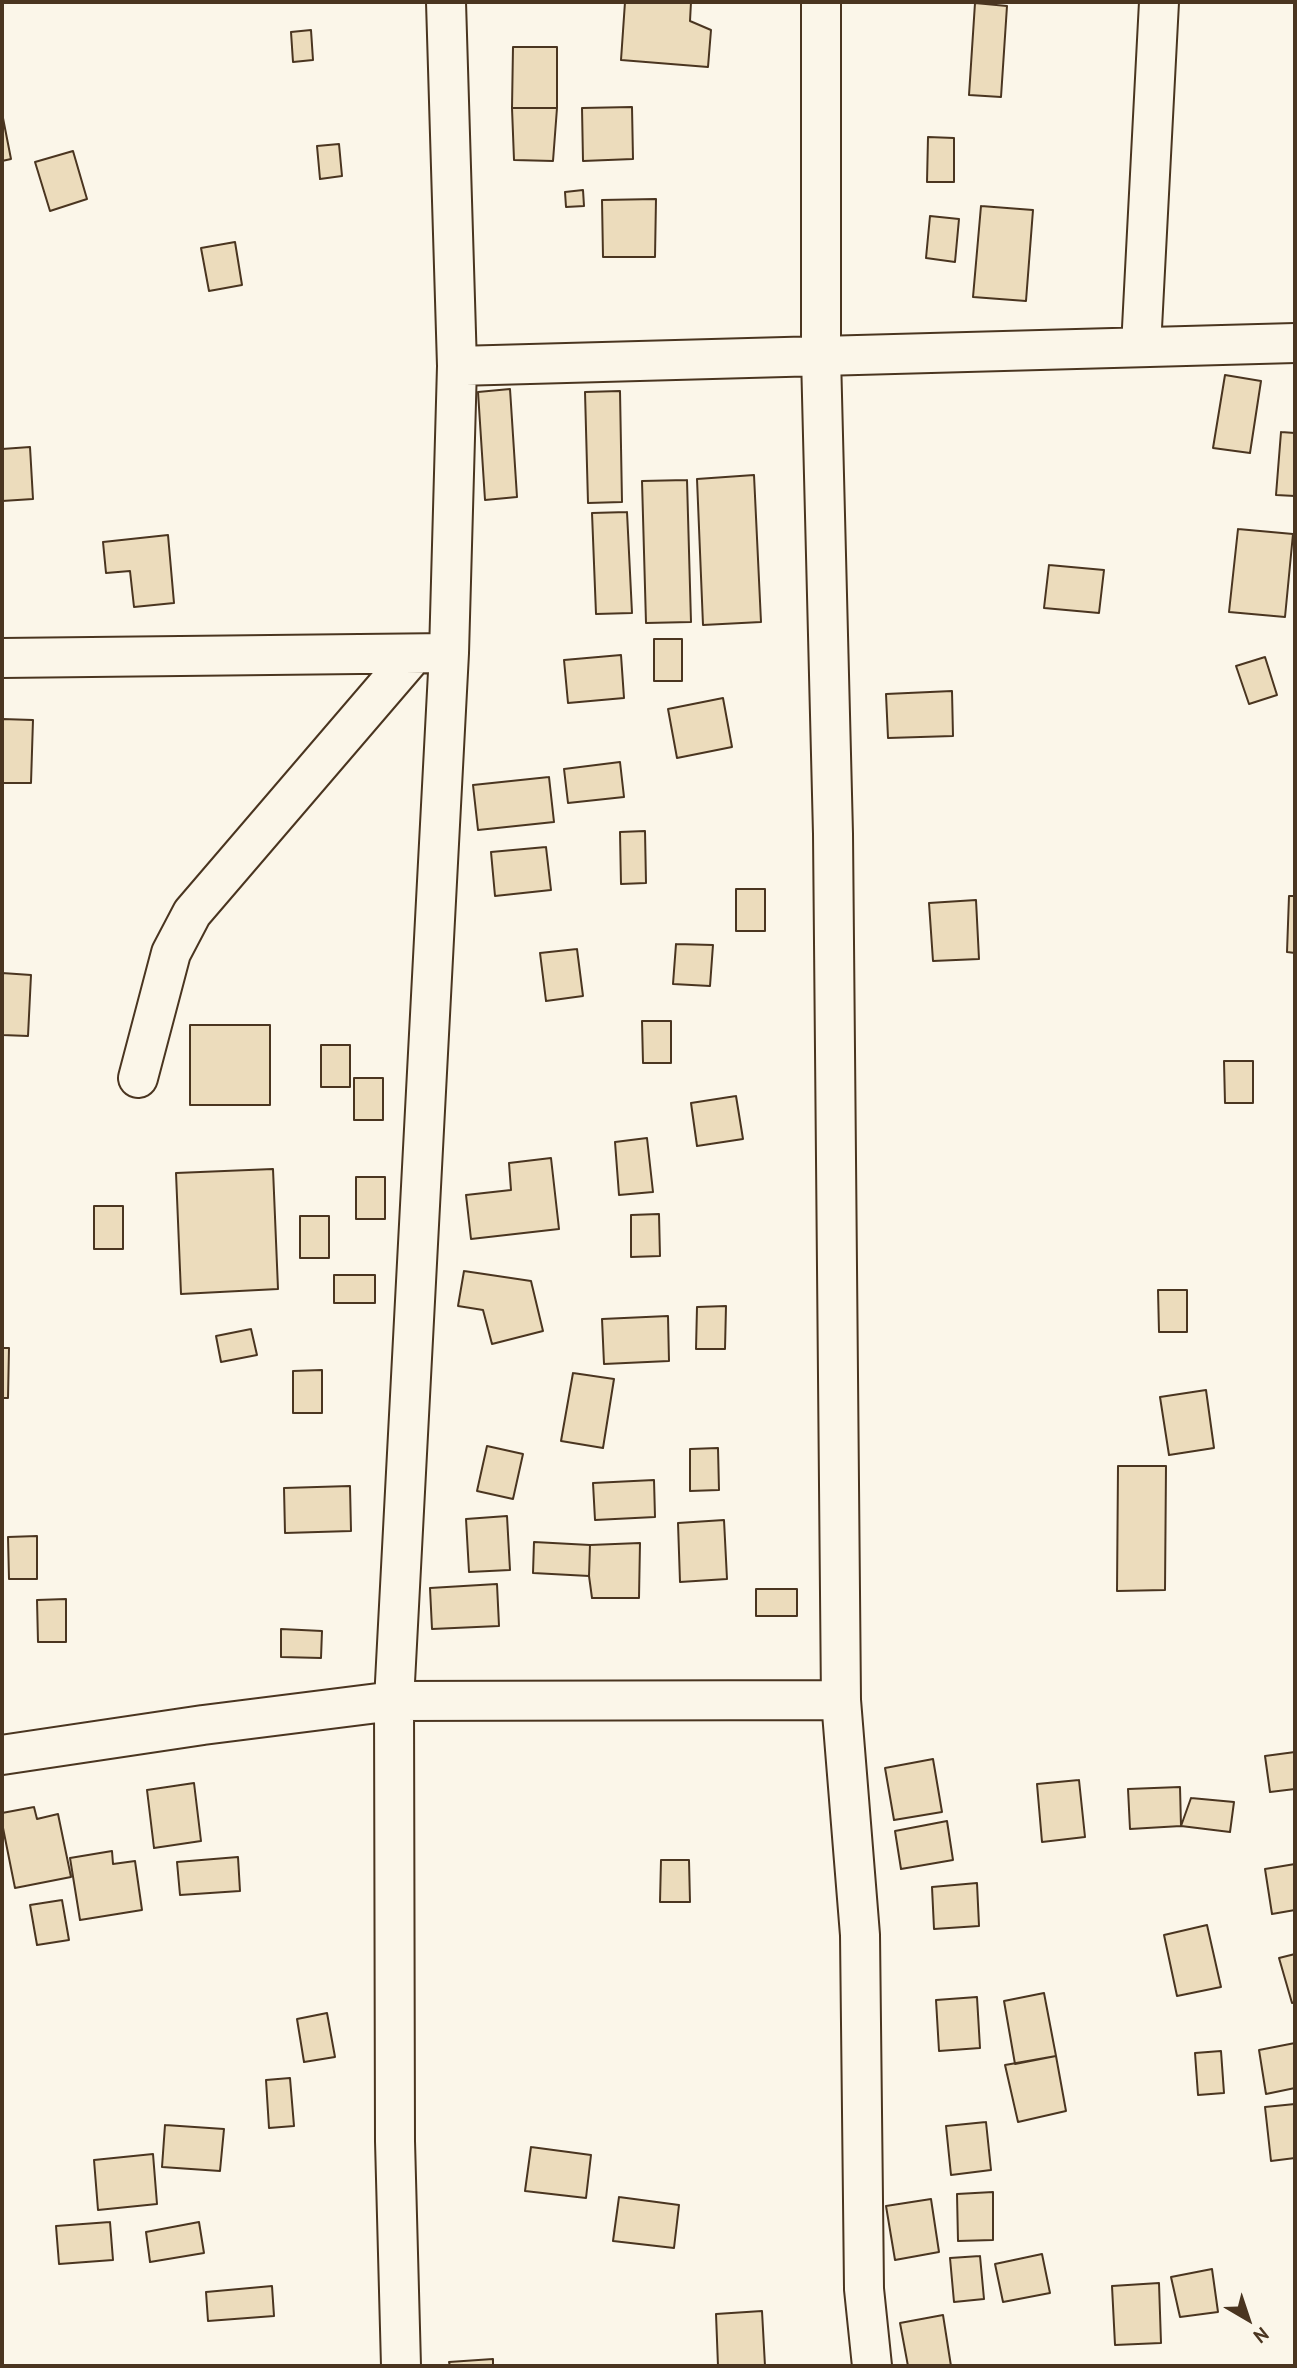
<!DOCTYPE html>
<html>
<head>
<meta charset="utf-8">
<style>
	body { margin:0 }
	#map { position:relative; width:1297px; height:2368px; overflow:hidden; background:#fbf6e9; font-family:"PT Sans",sans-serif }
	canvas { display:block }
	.frame { position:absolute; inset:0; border:4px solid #4a3520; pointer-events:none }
	.north { position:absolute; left:1213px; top:2284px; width:70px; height:70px; -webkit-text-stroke:5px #fbf6e9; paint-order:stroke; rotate:141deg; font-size:19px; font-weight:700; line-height:28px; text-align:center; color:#4a3520 }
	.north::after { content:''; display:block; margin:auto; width:24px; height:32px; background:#4a3520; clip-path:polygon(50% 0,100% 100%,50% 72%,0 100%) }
</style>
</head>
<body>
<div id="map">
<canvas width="1297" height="2368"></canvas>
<div class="frame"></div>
<div class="north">N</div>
</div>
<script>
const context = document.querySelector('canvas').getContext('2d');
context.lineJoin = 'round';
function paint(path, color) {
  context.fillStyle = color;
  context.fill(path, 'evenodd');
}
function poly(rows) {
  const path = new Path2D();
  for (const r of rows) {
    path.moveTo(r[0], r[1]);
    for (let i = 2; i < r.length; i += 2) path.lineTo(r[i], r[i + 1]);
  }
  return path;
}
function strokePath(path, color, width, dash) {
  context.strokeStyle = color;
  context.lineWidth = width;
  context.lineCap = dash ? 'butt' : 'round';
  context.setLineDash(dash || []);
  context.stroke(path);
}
const building = poly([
	[625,2,691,2,690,21,711,30,708,67,621,60,625,2],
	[975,3,1007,6,1001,97,969,95,975,3],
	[311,30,313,60,293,62,291,32,311,30],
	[513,47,557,47,557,108,512,108,513,47],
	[632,107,633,159,583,161,582,108,632,107],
	[512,108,557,108,553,161,514,160,512,108],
	[2,113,11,159,2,161,2,113],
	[928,137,954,138,954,182,927,182,928,137],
	[339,144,342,176,320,179,317,146,339,144],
	[73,151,87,199,50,211,35,162,73,151],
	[583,190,584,206,566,207,565,192,583,190],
	[656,199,655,257,603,257,602,200,656,199],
	[981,206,1033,210,1026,301,973,297,981,206],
	[930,216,959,219,955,262,926,258,930,216],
	[235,242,242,285,209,291,201,248,235,242],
	[1225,375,1261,381,1250,453,1213,448,1225,375],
	[510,389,517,497,485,500,478,392,510,389],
	[620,391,622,502,588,503,585,392,620,391],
	[1281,432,1295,433,1295,496,1276,495,1281,432],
	[30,447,33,499,2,501,2,449,30,447],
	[754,475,761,622,703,625,697,479,754,475],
	[687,480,691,622,646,623,642,481,687,480],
	[627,512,632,613,596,614,592,513,627,512],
	[1238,529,1293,534,1285,617,1229,612,1238,529],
	[168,535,174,603,134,607,130,571,106,573,103,542,168,535],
	[1049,565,1104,570,1099,613,1044,608,1049,565],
	[654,639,682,639,682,681,654,681,654,639],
	[621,655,624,698,568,703,564,660,621,655],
	[1265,657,1277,695,1249,704,1236,666,1265,657],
	[952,691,953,736,888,738,886,694,952,691],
	[723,698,732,747,677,758,668,709,723,698],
	[2,719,33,720,31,783,2,783,2,719],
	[620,762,624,797,568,803,564,769,620,762],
	[549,777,554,822,478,830,473,785,549,777],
	[645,831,646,883,621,884,620,832,645,831],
	[546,847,551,890,495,896,491,852,546,847],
	[736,889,765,889,765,931,736,931,736,889],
	[1289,896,1295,896,1295,953,1287,952,1289,896],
	[976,900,979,959,933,961,929,903,976,900],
	[676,944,713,945,710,986,673,984,676,944],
	[577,949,583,996,546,1001,540,953,577,949],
	[2,973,31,975,28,1036,2,1035,2,973],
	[642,1021,671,1021,671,1063,643,1063,642,1021],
	[190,1025,270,1025,270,1105,190,1105,190,1025],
	[321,1045,350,1045,350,1087,321,1087,321,1045],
	[1224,1061,1253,1061,1253,1103,1225,1103,1224,1061],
	[354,1078,383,1078,383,1120,354,1120,354,1078],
	[736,1096,743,1139,697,1146,691,1103,736,1096],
	[647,1138,653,1192,619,1195,615,1142,647,1138],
	[551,1158,559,1229,471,1239,466,1195,511,1190,509,1163,551,1158],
	[273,1169,278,1289,181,1294,176,1173,273,1169],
	[356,1177,385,1177,385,1219,356,1219,356,1177],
	[94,1206,123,1206,123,1249,94,1249,94,1206],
	[659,1214,660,1256,631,1257,631,1215,659,1214],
	[300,1216,329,1216,329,1258,300,1258,300,1216],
	[464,1271,531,1281,543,1331,492,1344,483,1310,458,1306,464,1271],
	[334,1275,375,1275,375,1303,334,1303,334,1275],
	[1158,1290,1187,1290,1187,1332,1159,1332,1158,1290],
	[726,1306,725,1349,696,1349,697,1307,726,1306],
	[668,1316,669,1361,604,1364,602,1319,668,1316],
	[251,1329,257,1355,221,1362,216,1336,251,1329],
	[2,1348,9,1348,8,1398,2,1398,2,1348],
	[322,1370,322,1413,293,1413,293,1371,322,1370],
	[573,1373,614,1379,603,1448,561,1441,573,1373],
	[1206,1390,1214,1448,1169,1455,1160,1397,1206,1390],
	[487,1446,523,1454,513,1499,477,1491,487,1446],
	[718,1448,719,1490,690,1491,690,1449,718,1448],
	[1118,1466,1166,1466,1165,1590,1117,1591,1118,1466],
	[654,1480,655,1517,595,1520,593,1483,654,1480],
	[350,1486,351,1531,285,1533,284,1488,350,1486],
	[507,1516,510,1570,469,1572,466,1519,507,1516],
	[724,1520,727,1579,680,1582,678,1523,724,1520],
	[37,1536,37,1579,9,1579,8,1537,37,1536],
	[534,1542,590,1545,589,1576,533,1573,534,1542],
	[640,1543,639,1598,592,1598,589,1576,590,1545,640,1543],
	[497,1584,499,1626,432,1629,430,1588,497,1584],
	[756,1589,797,1589,797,1616,756,1616,756,1589],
	[66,1599,66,1642,38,1642,37,1600,66,1599],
	[281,1629,322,1631,321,1658,281,1657,281,1629],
	[1295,1752,1295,1789,1270,1792,1265,1756,1295,1752],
	[933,1759,942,1812,894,1820,885,1768,933,1759],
	[1079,1780,1085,1837,1042,1842,1037,1784,1079,1780],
	[194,1783,201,1841,154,1848,147,1790,194,1783],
	[1180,1787,1181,1826,1130,1829,1128,1789,1180,1787],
	[1191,1798,1234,1802,1230,1832,1181,1826,1191,1798],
	[34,1807,37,1819,58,1814,71,1877,15,1888,2,1823,2,1813,34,1807],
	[947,1821,953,1860,901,1869,895,1831,947,1821],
	[112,1851,113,1864,135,1861,142,1910,80,1920,70,1858,112,1851],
	[238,1857,240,1891,180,1895,177,1862,238,1857],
	[661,1860,689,1860,690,1902,660,1902,661,1860],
	[1295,1864,1295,1910,1272,1914,1265,1869,1295,1864],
	[977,1883,979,1926,934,1929,932,1887,977,1883],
	[62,1900,69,1940,37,1945,30,1905,62,1900],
	[1207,1925,1221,1987,1177,1996,1164,1935,1207,1925],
	[1295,1954,1295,2002,1292,2003,1279,1958,1295,1954],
	[1044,1993,1056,2056,1015,2064,1004,2001,1044,1993],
	[977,1997,980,2048,939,2051,936,2000,977,1997],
	[327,2013,335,2057,304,2062,297,2019,327,2013],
	[1295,2043,1295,2088,1266,2094,1259,2050,1295,2043],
	[1221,2051,1224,2093,1198,2095,1195,2053,1221,2051],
	[1056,2056,1066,2111,1018,2122,1005,2065,1056,2056],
	[290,2078,294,2126,269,2128,266,2080,290,2078],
	[1295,2104,1295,2158,1271,2161,1265,2107,1295,2104],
	[986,2122,991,2170,951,2175,946,2126,986,2122],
	[165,2125,224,2129,220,2171,162,2167,165,2125],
	[531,2147,591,2155,586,2198,525,2191,531,2147],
	[153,2154,157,2204,98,2210,94,2160,153,2154],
	[993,2192,993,2240,958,2241,957,2194,993,2192],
	[619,2197,679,2205,674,2248,613,2241,619,2197],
	[931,2199,939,2252,895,2260,886,2206,931,2199],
	[110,2222,113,2260,59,2264,56,2226,110,2222],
	[199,2222,204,2253,150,2262,146,2232,199,2222],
	[1042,2254,1050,2293,1003,2302,995,2264,1042,2254],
	[980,2256,984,2299,954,2302,950,2258,980,2256],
	[1212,2269,1218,2312,1180,2317,1171,2277,1212,2269],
	[1159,2283,1161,2343,1115,2345,1112,2286,1159,2283],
	[272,2286,274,2316,208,2321,206,2292,272,2286],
	[762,2311,765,2366,718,2366,716,2314,762,2311],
	[943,2315,951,2366,908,2366,900,2323,943,2315],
	[493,2359,493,2366,450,2366,449,2362,493,2359]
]);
paint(building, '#ecdcbc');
strokePath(building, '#4a3520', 2);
const minor = poly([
	[446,2,457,366],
	[821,2,821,356,833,834,841,1700],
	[1141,347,1159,2],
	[2,658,449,653,457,366,1295,343],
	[138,1078,171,953,192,913,414,654],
	[2,1755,203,1725,394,1701,841,1700,860,1935,864,2289,872,2366],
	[401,2366,395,2141,394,1701,449,653]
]);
strokePath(minor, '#4a3520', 42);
strokePath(minor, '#fbf6e9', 38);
</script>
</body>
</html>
